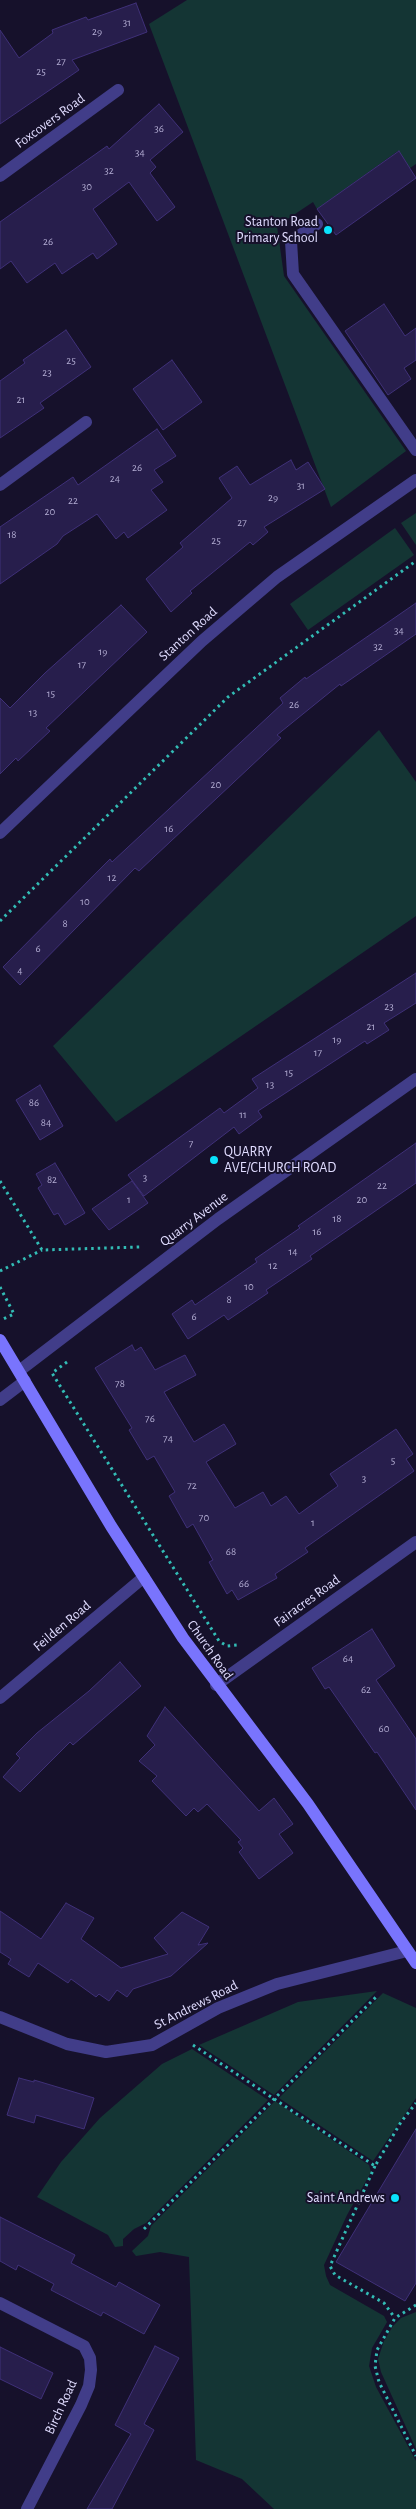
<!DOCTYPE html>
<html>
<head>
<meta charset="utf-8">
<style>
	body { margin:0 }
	canvas { display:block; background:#16112b }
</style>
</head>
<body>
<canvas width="416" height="2509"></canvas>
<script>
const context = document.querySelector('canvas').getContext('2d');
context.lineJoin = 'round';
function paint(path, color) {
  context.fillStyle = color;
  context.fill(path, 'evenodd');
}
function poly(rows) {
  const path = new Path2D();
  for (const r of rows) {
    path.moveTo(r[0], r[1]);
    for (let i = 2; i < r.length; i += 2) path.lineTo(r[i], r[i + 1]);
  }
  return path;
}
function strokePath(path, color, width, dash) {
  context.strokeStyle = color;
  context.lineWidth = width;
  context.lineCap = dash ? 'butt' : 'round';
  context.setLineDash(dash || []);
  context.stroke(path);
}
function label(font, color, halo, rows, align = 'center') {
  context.font = font + ' "Alegreya Sans",sans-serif';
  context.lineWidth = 4;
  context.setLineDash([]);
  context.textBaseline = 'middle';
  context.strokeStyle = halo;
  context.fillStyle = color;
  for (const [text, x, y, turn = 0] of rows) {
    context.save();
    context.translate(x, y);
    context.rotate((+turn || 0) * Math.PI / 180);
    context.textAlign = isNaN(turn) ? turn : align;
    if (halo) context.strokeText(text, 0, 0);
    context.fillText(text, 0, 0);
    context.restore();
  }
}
paint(poly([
	[187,0,416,0,416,164,410,168,398,151,317,209,313,202,277,226,284,276,406,451,331,507,149,24],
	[416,513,416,545,401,523],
	[395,528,414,555,308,630,290,604],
	[379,730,416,782,416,916,116,1122,53,1046],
	[377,1991,274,2095,199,2045,298,2002],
	[383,1993,416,2008,416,2098,373,2161,279,2098],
	[192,2049,268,2100,146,2223,134,2229,123,2239,123,2246,115,2247,108,2235,37,2197,61,2162,100,2118,162,2064],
	[275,2101,369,2165,371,2172,347,2215,324,2265,326,2276,330,2285,384,2316,387,2322,372,2348,369,2366,376,2387,416,2461,416,2509,274,2509,242,2479,196,2460,189,2257,160,2252,136,2256,132,2251,148,2236,151,2226],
	[416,2312,416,2449,381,2372,378,2359,384,2341,393,2326,401,2318]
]), '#143534');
const building = poly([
	[136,3,147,32,72,60,79,70,0,124,0,30,19,58,53,33,52,30,86,17,88,20,136,3],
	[159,104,183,132,150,160,156,167,150,173,175,207,157,221,129,182,93,209,117,244,97,259,93,253,62,274,55,263,27,283,11,261,0,269,0,222,107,146,109,149,159,104],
	[399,151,416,178,336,235,317,209,399,151],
	[384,304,405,336,416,328,416,360,404,368,411,379,388,395,345,331,384,304],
	[66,330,91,367,40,403,44,408,0,438,0,381,25,363,23,360,66,330],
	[172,360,202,402,163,430,133,389,172,360],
	[157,429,176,456,154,470,163,482,151,490,167,510,128,538,124,532,116,539,97,514,63,536,57,544,0,584,0,527,73,477,78,485,157,429],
	[291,460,296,470,308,462,325,489,264,527,268,532,253,545,250,542,190,591,192,593,171,612,146,579,183,547,180,543,232,498,219,478,237,466,250,485,291,460],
	[416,603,416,634,341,686,340,684,277,735,281,738,139,871,135,868,20,985,3,967,110,859,112,862,283,703,280,698,305,677,306,679,416,603],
	[121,605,147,632,46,728,50,731,18,761,16,758,0,774,0,698,10,708,45,673,121,605],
	[416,973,416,1003,384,1023,389,1030,367,1044,365,1041,258,1111,262,1117,239,1134,234,1127,144,1196,128,1175,220,1108,224,1113,258,1088,252,1079,416,973],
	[40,1085,63,1126,40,1140,16,1100,40,1085],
	[416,1143,416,1183,310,1256,312,1259,266,1290,268,1293,228,1320,224,1315,188,1339,172,1314,192,1300,195,1305,257,1262,255,1259,300,1228,298,1226,416,1143],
	[55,1163,85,1213,65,1225,58,1213,54,1215,38,1188,42,1185,36,1174,55,1163],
	[132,1181,148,1203,109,1230,92,1209,132,1181],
	[132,1345,135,1351,141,1347,155,1370,185,1355,196,1375,164,1392,194,1442,224,1424,231,1435,236,1444,206,1462,235,1508,263,1492,271,1506,286,1496,299,1514,338,1486,330,1474,396,1429,413,1454,406,1459,414,1471,305,1548,308,1552,275,1574,277,1578,238,1600,232,1590,227,1594,209,1562,213,1560,193,1524,187,1528,169,1496,175,1492,154,1456,147,1460,129,1430,132,1428,95,1368,132,1345],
	[372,1629,395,1666,376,1680,416,1739,416,1810,377,1752,375,1753,329,1687,325,1689,312,1668,372,1629],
	[120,1662,141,1686,73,1745,70,1742,20,1792,3,1777,20,1758,16,1754,37,1733,89,1691,120,1662],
	[165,1707,259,1811,274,1798,293,1824,279,1834,293,1853,259,1879,239,1852,243,1848,238,1842,241,1840,207,1804,198,1812,194,1808,186,1816,152,1781,157,1776,139,1761,155,1745,147,1736,165,1707],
	[66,1903,94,1918,81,1939,121,1968,168,1954,154,1938,182,1912,209,1927,198,1945,208,1943,171,1976,133,1989,127,1997,117,1990,109,2001,99,1994,96,1997,71,1979,68,1983,38,1963,29,1977,8,1964,11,1959,0,1952,0,1911,41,1939,66,1903],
	[19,2078,34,2082,34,2080,94,2098,84,2129,36,2115,34,2123,7,2115,19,2078],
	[416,2129,416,2283,405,2301,336,2262,416,2129],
	[0,2217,75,2255,71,2263,116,2287,119,2282,160,2305,144,2334,103,2312,101,2316,51,2290,54,2284,18,2265,16,2270,0,2261,0,2217],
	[155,2346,179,2358,144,2424,154,2430,112,2509,87,2509,131,2434,115,2425,155,2346],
	[0,2347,53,2373,41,2399,0,2379,0,2347]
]);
paint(building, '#271e4c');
strokePath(building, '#3f3078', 1);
strokePath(poly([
	[0,921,228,697,416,561],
	[0,1181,42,1250,140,1247],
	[0,1271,42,1250],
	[0,1287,14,1314,1,1320],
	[67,1362,52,1373,219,1641,227,1646,237,1645],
	[193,2045,375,2166,401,2122,416,2103],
	[375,2166,330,2266,335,2275,384,2303,395,2318],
	[144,2229,378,1995],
	[416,2305,395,2318,377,2350,375,2366,379,2382,416,2456]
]), '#32bcb5', 3, [2.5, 4]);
strokePath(poly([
	[317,224,291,241,293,274,416,450]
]), '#413d89', 12);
strokePath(poly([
	[0,176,118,90],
	[0,485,86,422],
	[19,1371,218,1219,416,1079],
	[0,1400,25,1381],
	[216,1685,416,1542],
	[0,1698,144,1577],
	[0,2017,67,2044,106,2052,152,2045,218,2008,277,1984,407,1951],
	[0,2303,84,2346,90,2358,91,2370,89,2386,81,2405,27,2509]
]), '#413d89', 12);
strokePath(poly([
	[0,833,202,641,277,577,416,480]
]), '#413d89', 12);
strokePath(poly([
	[0,1340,111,1526,183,1638,308,1804,416,1963]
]), '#7974fd', 12);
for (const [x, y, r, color] of [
	[328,230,5,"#0ae2fc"],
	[214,1160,5,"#0ae2fc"],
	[395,2198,5,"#0ae2fc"]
]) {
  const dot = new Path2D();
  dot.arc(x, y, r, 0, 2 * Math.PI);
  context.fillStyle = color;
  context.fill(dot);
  strokePath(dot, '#16112b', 2);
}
label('11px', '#b2acd2', null, [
	["31",127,23],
	["29",97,32],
	["27",61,62],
	["25",41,72],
	["36",159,129],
	["34",140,153],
	["32",109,171],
	["30",87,187],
	["26",48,242],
	["25",71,361],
	["23",47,373],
	["21",21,400],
	["26",137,468],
	["24",115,479],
	["31",301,486],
	["29",273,498],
	["22",73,501],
	["20",50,512],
	["27",242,523],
	["18",12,535],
	["25",216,541],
	["34",399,631],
	["32",378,647],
	["19",103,652],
	["17",82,665],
	["15",51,694],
	["26",294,705],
	["13",33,713],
	["20",216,785],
	["16",169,829],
	["12",112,878],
	["10",85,902],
	["8",65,924],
	["6",38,949],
	["4",20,971],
	["23",389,1007],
	["21",371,1027],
	["19",337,1040],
	["17",318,1053],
	["15",289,1073],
	["13",270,1085],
	["86",34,1103],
	["11",243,1115],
	["84",46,1123],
	["7",191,1144],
	["3",145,1178],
	["82",52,1180],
	["22",382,1186],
	["1",129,1200],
	["20",362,1200],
	["18",337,1219],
	["16",317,1232],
	["14",293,1252],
	["12",273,1266],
	["10",249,1287],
	["8",229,1300],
	["6",194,1317],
	["78",120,1384],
	["76",150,1419],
	["74",168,1439],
	["5",393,1461],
	["3",364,1479],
	["72",192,1486],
	["70",204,1518],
	["1",313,1523],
	["68",231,1552],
	["66",244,1584],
	["64",348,1659],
	["62",366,1690],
	["60",384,1729]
]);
label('14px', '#e0dcff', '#16112b', [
	["Foxcovers Road",50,121,-36],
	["Stanton Road",188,634,-42],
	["Quarry Avenue",194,1219,-37],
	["Fairacres Road",307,1601,-36],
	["Feilden Road",62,1626,-40],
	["Church Road",210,1650,55],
	["St Andrews Road",196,2005,-27],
	["Birch Road",61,2407,-65]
]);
label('14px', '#e0dcff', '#16112b', [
	["Stanton Road",318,222],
	["Primary School",318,238],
	["QUARRY",224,1152,"left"],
	["AVE/CHURCH ROAD",224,1168,"left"],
	["Saint Andrews",385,2198]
], 'right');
</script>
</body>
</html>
